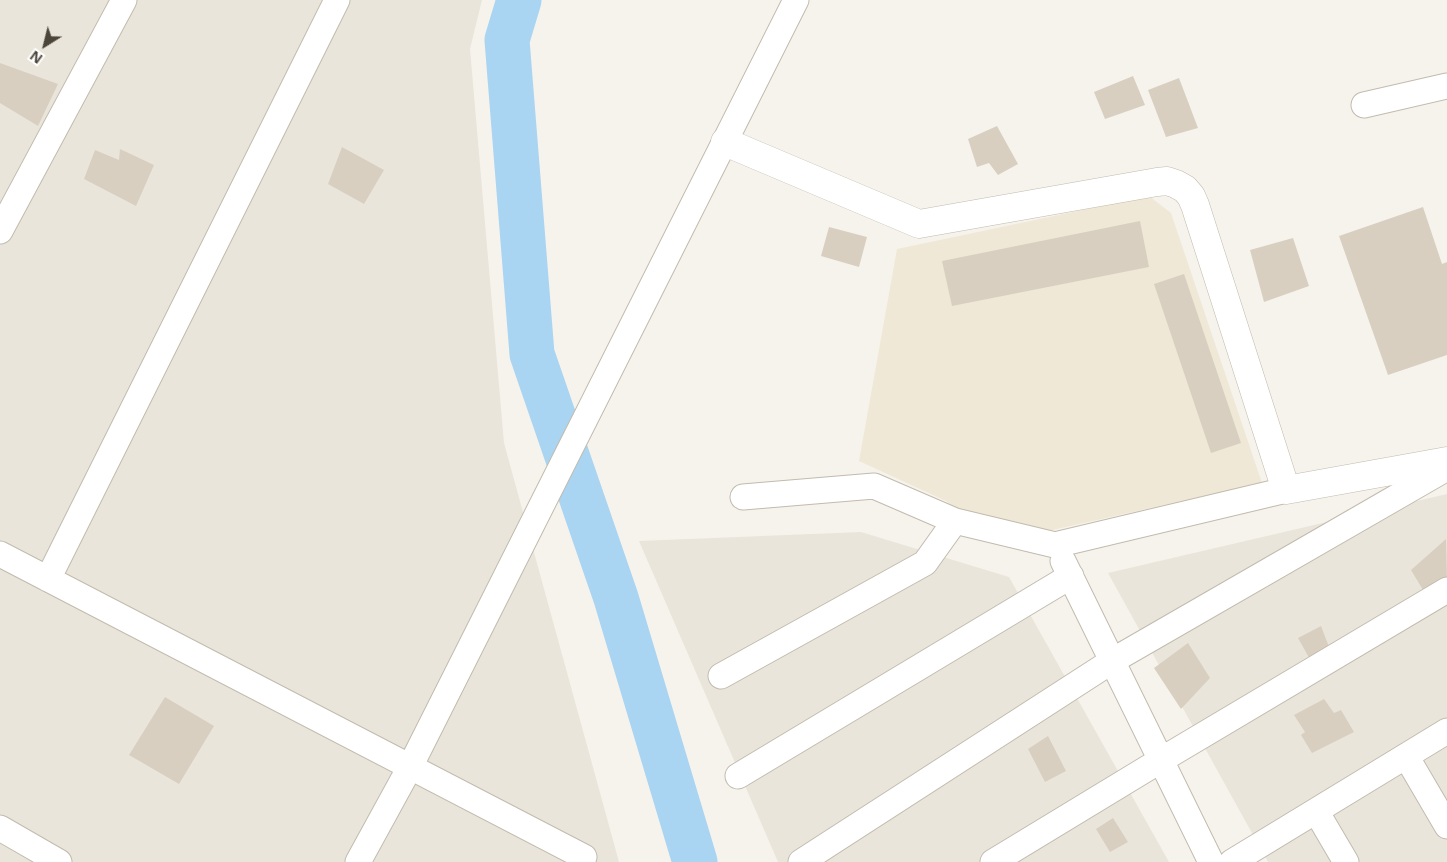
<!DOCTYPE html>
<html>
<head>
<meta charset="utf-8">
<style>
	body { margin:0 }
	#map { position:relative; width:1447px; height:862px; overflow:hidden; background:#f6f3ec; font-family:"Open Sans",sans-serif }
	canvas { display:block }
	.north { position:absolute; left:20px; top:20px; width:50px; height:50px; -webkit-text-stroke:4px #fff; paint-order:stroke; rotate:216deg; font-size:14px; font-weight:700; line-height:20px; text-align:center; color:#4b4439 }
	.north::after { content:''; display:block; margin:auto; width:18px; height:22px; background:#4b4439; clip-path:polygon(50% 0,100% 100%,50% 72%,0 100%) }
</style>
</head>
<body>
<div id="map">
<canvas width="1447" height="862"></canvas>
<div class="north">N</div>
</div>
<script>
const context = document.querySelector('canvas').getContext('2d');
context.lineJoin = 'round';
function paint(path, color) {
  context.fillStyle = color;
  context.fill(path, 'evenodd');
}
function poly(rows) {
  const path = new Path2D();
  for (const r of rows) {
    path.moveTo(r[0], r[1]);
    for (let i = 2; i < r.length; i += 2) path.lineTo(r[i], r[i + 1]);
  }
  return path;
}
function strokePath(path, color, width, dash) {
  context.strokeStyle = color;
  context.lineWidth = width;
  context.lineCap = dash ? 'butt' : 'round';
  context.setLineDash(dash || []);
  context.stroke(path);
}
paint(poly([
	[0,0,482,0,470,49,504,443,619,862,0,862],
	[1447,494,1447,862,1268,862,1108,573],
	[861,532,1009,577,1169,862,778,862,639,541]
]), '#eae5da');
paint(poly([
	[1149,196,1171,213,1262,483,1048,531,969,522,946,501,859,461,897,249]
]), '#efe8d6');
strokePath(poly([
	[519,0,507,40,532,354,616,598,695,862]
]), '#a9d4f2', 45);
paint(poly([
	[0,63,58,84,38,126,0,103],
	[1133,76,1145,105,1105,119,1094,92],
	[1179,78,1198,128,1166,137,1148,90],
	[997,126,1018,164,998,175,989,163,977,167,968,139],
	[342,147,384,170,364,204,328,184],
	[120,149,154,165,136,206,84,179,95,150,119,160],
	[1423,207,1442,264,1447,262,1447,355,1388,375,1339,236],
	[1140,221,1149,267,952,306,942,261],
	[829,227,867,237,859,267,821,256],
	[1293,238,1309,286,1264,302,1250,250],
	[1184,274,1241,443,1211,453,1154,284],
	[1446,539,1447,581,1426,595,1411,570],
	[1321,626,1331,652,1312,663,1298,638],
	[1188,643,1210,678,1181,709,1154,668],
	[165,697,214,726,179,784,129,755],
	[1324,699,1334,713,1341,710,1354,732,1312,753,1301,735,1305,732,1294,715],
	[1048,736,1066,771,1045,782,1028,749],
	[1113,818,1128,842,1110,852,1096,829]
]), '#d8cfc1');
const minor = poly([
	[1364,105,1447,86],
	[0,231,124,0],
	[743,497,874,486,955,521,1055,545,1286,490],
	[0,554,584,857],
	[1063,561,1211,862],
	[48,579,337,0],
	[721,676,925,563,955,521],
	[1406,756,1447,826],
	[738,776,1071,576],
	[1316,811,1346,862],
	[0,828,59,862],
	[358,862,410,767,796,0],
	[801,862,1112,661,1447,468],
	[993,862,1161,760,1447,590],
	[1232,862,1447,731]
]);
const tertiary = poly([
	[725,142,919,224,1157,182,1167,181,1176,184,1185,189,1191,196,1195,205,1286,490,1447,461]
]);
strokePath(minor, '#c2bbae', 27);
strokePath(tertiary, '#c2bbae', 29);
strokePath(minor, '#fff', 25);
strokePath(tertiary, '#fff', 28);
</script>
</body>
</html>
